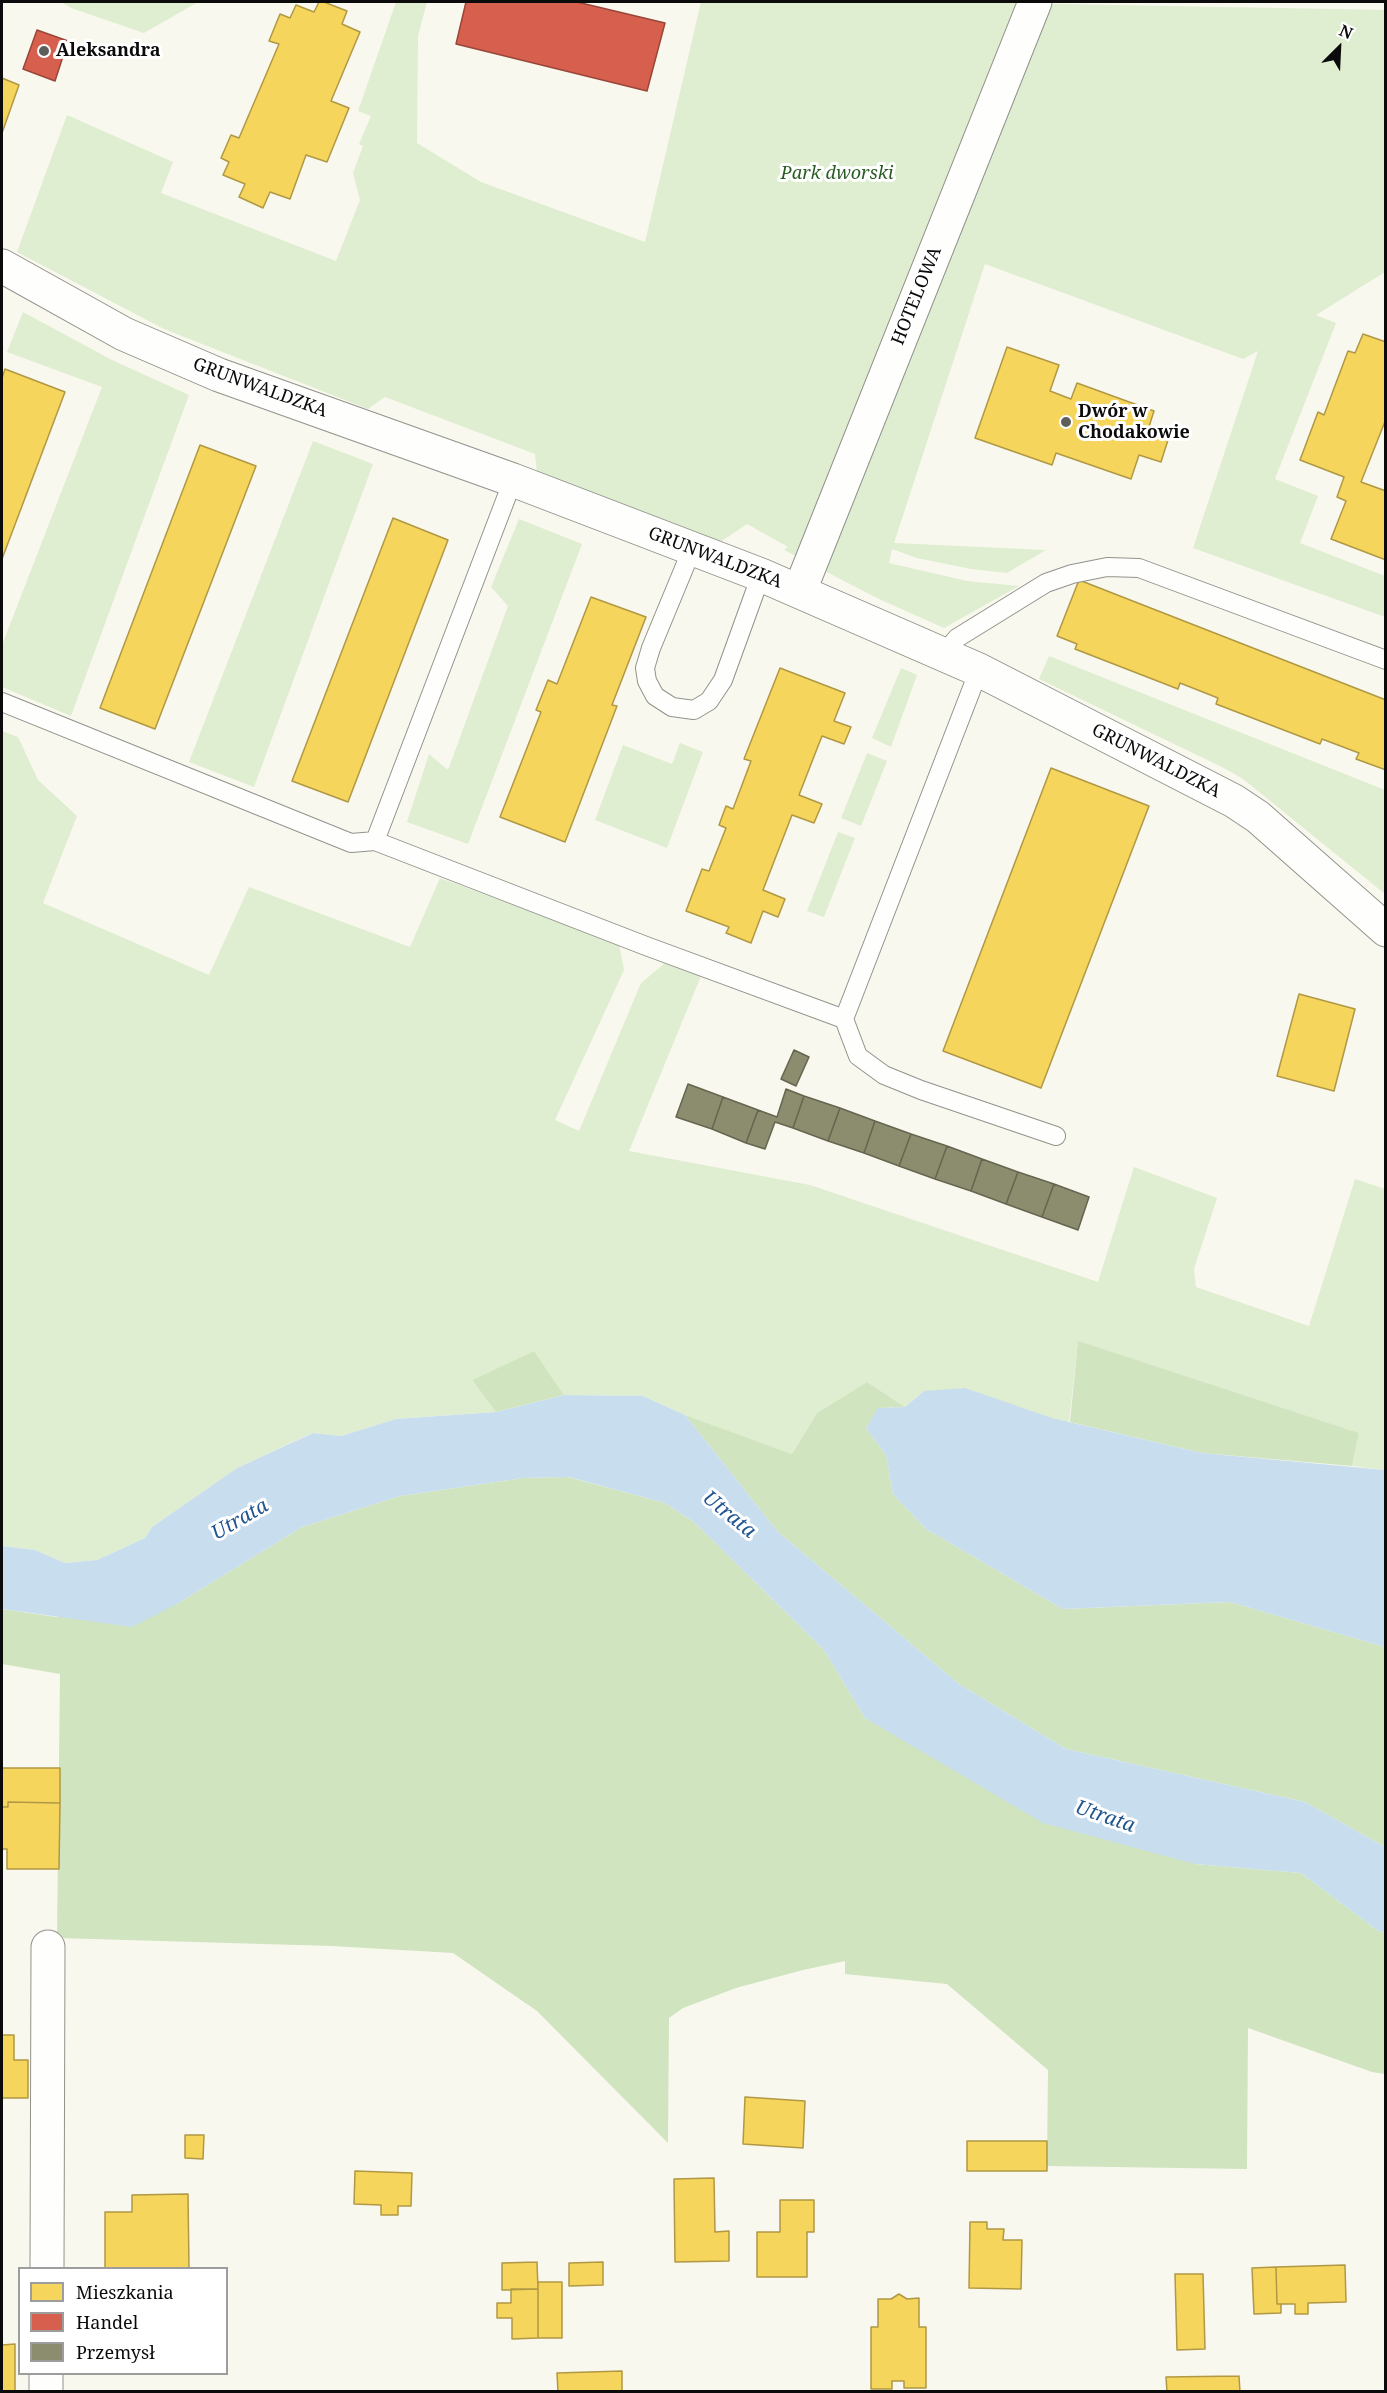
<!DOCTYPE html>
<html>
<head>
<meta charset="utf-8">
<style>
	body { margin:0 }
	#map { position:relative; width:1387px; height:2393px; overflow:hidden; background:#f9f8ee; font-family:"Noto Serif",serif }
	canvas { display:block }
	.frame { position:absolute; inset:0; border:3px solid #0b0b0b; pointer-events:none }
	.legend { position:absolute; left:18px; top:2267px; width:210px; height:108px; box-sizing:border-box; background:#fff; border:2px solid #9d9d9d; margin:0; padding:8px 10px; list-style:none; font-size:18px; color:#0b0b0b }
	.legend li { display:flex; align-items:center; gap:12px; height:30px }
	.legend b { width:30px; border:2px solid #9d9d9d }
	.north { position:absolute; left:1309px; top:18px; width:60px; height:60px; -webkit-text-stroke:4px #fff; paint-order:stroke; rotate:24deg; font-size:16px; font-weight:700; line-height:24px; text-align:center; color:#0b0b0b }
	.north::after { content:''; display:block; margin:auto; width:21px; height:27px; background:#0b0b0b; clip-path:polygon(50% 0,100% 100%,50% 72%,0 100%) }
</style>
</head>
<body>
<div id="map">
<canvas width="1387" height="2393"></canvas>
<div class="frame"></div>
<ul class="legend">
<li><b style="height:16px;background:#f6d55c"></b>Mieszkania</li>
<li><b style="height:16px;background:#d6604d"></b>Handel</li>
<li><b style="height:16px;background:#8c8c6e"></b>Przemysł</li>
</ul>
<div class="north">N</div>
</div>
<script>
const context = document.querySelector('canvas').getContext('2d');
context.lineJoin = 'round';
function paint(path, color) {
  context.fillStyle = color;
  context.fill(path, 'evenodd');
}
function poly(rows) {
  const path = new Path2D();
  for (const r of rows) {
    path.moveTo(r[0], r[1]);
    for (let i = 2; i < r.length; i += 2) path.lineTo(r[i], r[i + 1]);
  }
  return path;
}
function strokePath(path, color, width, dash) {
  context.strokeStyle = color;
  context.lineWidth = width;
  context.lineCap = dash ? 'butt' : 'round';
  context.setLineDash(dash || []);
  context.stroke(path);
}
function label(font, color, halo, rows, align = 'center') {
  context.font = font + ' "Noto Serif",serif';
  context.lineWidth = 6;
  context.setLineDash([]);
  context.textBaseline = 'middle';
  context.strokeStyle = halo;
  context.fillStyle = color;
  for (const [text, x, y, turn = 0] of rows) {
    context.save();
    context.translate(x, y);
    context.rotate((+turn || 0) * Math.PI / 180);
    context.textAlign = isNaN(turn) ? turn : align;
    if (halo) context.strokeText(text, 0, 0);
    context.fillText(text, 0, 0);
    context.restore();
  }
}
paint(poly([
	[61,2,198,2,144,33,71,8],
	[396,2,427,2,418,36,417,143,481,182,645,242,701,2,951,2,1385,10,1385,272,1316,315,1336,323,1275,479,1318,496,1300,543,1385,576,1385,617,1193,548,1258,351,1243,359,985,264,894,543,1046,550,1007,573,971,569,917,558,892,549,889,563,967,581,1019,586,944,628,879,599,784,550,788,547,747,524,720,542,537,474,535,454,385,397,368,409,164,329,17,252,67,115,173,162,161,193,336,261,360,200,353,173,363,146,359,144,371,116,358,111],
	[23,312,112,360,189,395,71,716,2,687,2,645,102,387,7,352],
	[313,441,373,464,254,787,189,762],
	[519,519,582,544,468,844,407,822,429,754,448,770,508,606,491,587],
	[1049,656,1385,790,1385,894,1243,779,1224,768,1039,679],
	[901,668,917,675,891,747,872,738],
	[2,731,18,737,38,780,77,816,43,903,209,975,249,887,410,947,440,878,619,944,624,970,555,1120,579,1131,641,983,665,963,701,976,629,1151,810,1185,1098,1282,1134,1167,1217,1198,1194,1269,1196,1287,1309,1326,1355,1179,1385,1189,1385,1470,1352,1466,1359,1433,1078,1342,1069,1422,924,1391,905,1407,867,1382,817,1413,792,1454,685,1415,643,1396,564,1395,534,1351,472,1380,496,1412,396,1419,341,1436,312,1433,237,1468,152,1527,145,1538,97,1560,65,1563,35,1550,2,1546],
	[680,743,703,752,667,848,595,820,623,745,672,764],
	[867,753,887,761,861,826,841,818],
	[838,832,855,838,824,917,807,911]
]), '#dfedd0');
paint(poly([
	[1078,1341,1359,1433,1352,1466,1202,1453,1070,1422],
	[534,1351,564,1395,496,1412,472,1380],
	[867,1382,905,1407,879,1408,866,1428,886,1455,893,1494,926,1529,1063,1609,1230,1602,1385,1647,1385,1847,1305,1802,1066,1749,959,1684,778,1532,685,1415,792,1454,817,1413],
	[568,1477,665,1503,695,1523,824,1650,865,1718,1195,1864,1301,1873,1377,1930,1385,1933,1385,2074,1372,2072,1248,2028,1247,2169,1047,2166,1048,2070,947,1984,845,1974,845,1961,803,1970,736,1988,683,2008,669,2018,668,2143,537,2011,453,1953,332,1946,57,1938,60,1674,2,1664,2,1609,56,1617,177,1604,302,1527,400,1496,523,1478]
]), '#cfe4bf');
paint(poly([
	[965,1388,1052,1418,1202,1453,1385,1470,1385,1647,1230,1602,1063,1609,926,1529,893,1494,886,1455,866,1428,878,1408,905,1407,924,1391],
	[564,1395,643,1396,685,1415,778,1532,959,1684,1066,1749,1305,1802,1385,1847,1385,1933,1377,1930,1301,1873,1195,1864,1043,1823,865,1718,824,1650,695,1523,665,1503,569,1477,523,1478,400,1496,302,1527,177,1604,132,1627,2,1609,2,1546,35,1550,65,1563,97,1560,145,1538,152,1527,237,1468,313,1433,341,1436,396,1419,496,1412]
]), '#c8deef');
const homes = poly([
	[319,2,324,2,347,11,342,24,360,32,331,101,349,108,327,162,306,155,290,199,270,192,263,208,239,197,245,184,223,175,229,162,221,158,231,135,239,138,279,44,269,41,280,14,290,18,296,5,314,12,319,2],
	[2,78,19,85,2,133,2,78],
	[1363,334,1386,342,1386,419,1361,482,1386,491,1386,560,1331,539,1346,501,1337,497,1344,477,1300,460,1318,412,1324,415,1348,351,1355,353,1363,334],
	[1007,347,1059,365,1050,391,1071,399,1077,383,1154,411,1147,433,1168,440,1161,462,1139,455,1131,479,1056,453,1052,465,975,438,1007,347],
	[5,369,65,392,2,559,2,378,5,369],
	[200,445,256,466,155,729,100,708,200,445],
	[393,518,448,540,348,802,292,781,393,518],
	[1079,580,1386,700,1386,770,1356,759,1359,753,1322,739,1320,744,1216,704,1218,698,1180,683,1178,689,1075,649,1077,644,1057,636,1079,580],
	[591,597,646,617,612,705,617,706,565,842,500,817,541,712,536,710,548,680,557,684,591,597],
	[780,668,845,693,834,721,851,727,844,744,822,736,799,795,822,804,814,823,792,815,763,890,785,899,778,917,763,911,751,943,726,933,729,927,686,911,702,869,709,871,726,828,719,825,726,806,733,809,751,761,744,759,780,668],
	[1051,768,1149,806,1041,1088,943,1051,1051,768],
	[1299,994,1355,1009,1334,1091,1277,1076,1299,994],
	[2,1768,60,1768,60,1803,8,1802,8,1807,2,1807,2,1768],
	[8,1802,60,1803,59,1869,7,1869,7,1849,2,1849,2,1807,8,1807,8,1802],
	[2,2035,14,2035,14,2060,28,2060,28,2098,2,2098,2,2035],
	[745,2097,805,2101,803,2148,743,2144,745,2097],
	[185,2135,204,2135,203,2159,185,2158,185,2135],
	[967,2141,1047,2141,1047,2171,967,2171,967,2141],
	[355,2171,412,2173,411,2206,398,2206,398,2215,381,2215,381,2205,354,2204,355,2171],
	[714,2178,715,2232,729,2231,729,2261,675,2262,674,2179,714,2178],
	[188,2194,189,2268,105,2268,105,2212,132,2212,132,2195,188,2194],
	[780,2200,814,2200,814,2232,807,2232,807,2277,757,2277,757,2232,780,2232,780,2200],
	[970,2222,987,2222,987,2229,1004,2229,1003,2240,1022,2240,1021,2289,969,2288,970,2222],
	[537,2262,538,2289,502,2290,502,2263,537,2262],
	[603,2262,603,2285,569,2286,569,2263,603,2262],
	[1345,2265,1346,2302,1308,2303,1308,2314,1295,2314,1295,2304,1277,2304,1276,2267,1345,2265],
	[1276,2267,1277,2304,1281,2304,1281,2313,1254,2314,1252,2268,1276,2267],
	[1175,2274,1203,2274,1205,2349,1177,2350,1175,2274],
	[538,2282,562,2282,562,2338,538,2338,538,2282],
	[511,2289,538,2289,538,2338,512,2339,512,2318,497,2318,497,2303,511,2303,511,2289],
	[899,2294,907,2299,919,2298,919,2327,926,2327,926,2388,904,2388,904,2381,892,2381,892,2389,871,2389,871,2327,878,2327,878,2299,891,2299,899,2294],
	[15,2344,15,2392,2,2392,2,2345,15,2344],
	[622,2371,622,2392,558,2392,557,2373,622,2371],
	[1239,2376,1240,2392,1167,2392,1166,2377,1239,2376]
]);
paint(homes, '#f6d55c');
strokePath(homes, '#b09844', 1.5);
const shops = poly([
	[466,2,577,2,665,23,647,91,456,44,466,2],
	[37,30,68,41,55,81,23,69,37,30]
]);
paint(shops, '#d6604d');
strokePath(shops, '#994639', 1.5);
const industry = poly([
	[794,1050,809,1057,796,1086,781,1079,794,1050],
	[688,1084,723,1097,712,1129,676,1117,688,1084],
	[786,1089,804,1096,793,1128,775,1122,765,1149,746,1143,758,1110,777,1117,786,1089],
	[804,1096,840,1108,828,1141,793,1128,804,1096],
	[723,1097,758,1110,746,1143,712,1129,723,1097],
	[840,1108,875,1121,864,1153,828,1141,840,1108],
	[875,1121,911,1134,899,1166,864,1153,875,1121],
	[911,1134,947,1146,935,1179,899,1166,911,1134],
	[947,1146,982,1159,971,1191,935,1179,947,1146],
	[982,1159,1018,1172,1006,1204,971,1191,982,1159],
	[1018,1172,1054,1184,1042,1217,1006,1204,1018,1172],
	[1054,1184,1089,1197,1078,1230,1042,1217,1054,1184]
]);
paint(industry, '#8c8c6e');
strokePath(industry, '#656550', 1.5);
const service = poly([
	[692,549,651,648,645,668,647,681,655,696,672,707,694,710,709,701,723,680,761,575],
	[943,654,957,638,1046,583,1072,574,1107,567,1139,568,1386,660],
	[979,670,844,1019,858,1056,884,1075,921,1090,1056,1136],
	[2,702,351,843,375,841,646,946,844,1019],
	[375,841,513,480]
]);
const minor = poly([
	[2,266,124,334,219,375,513,480,761,575,979,670,1234,801,1258,817,1386,930],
	[800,590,1035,2],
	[47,2268,48,1947],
	[46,2392,46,2374]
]);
strokePath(service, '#92928d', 20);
strokePath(minor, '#92928d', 35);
strokePath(service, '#fefefc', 18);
strokePath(minor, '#fefefc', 33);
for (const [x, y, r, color] of [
	[44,51,6,"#5e5e5a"],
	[1066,422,6,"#5e5e5a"]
]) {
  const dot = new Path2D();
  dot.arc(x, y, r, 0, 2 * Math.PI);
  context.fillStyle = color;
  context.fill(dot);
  strokePath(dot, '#fff', 2);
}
label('bold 18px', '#0b0b0b', '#fff', [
	["Aleksandra",56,51],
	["Dwór w",1078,412],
	["Chodakowie",1078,433]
], 'left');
label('italic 18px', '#285c22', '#fff', [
	["Park dworski",837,174]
]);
label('18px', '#0b0b0b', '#fff', [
	["HOTELOWA",917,296,-68],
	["GRUNWALDZKA",260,388,20],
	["GRUNWALDZKA",715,558,21],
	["GRUNWALDZKA",1156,761,27]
]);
label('italic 20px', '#205590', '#fff', [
	["Utrata",729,1515,39],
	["Utrata",240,1520,-30],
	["Utrata",1105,1817,19]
]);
</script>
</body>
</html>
